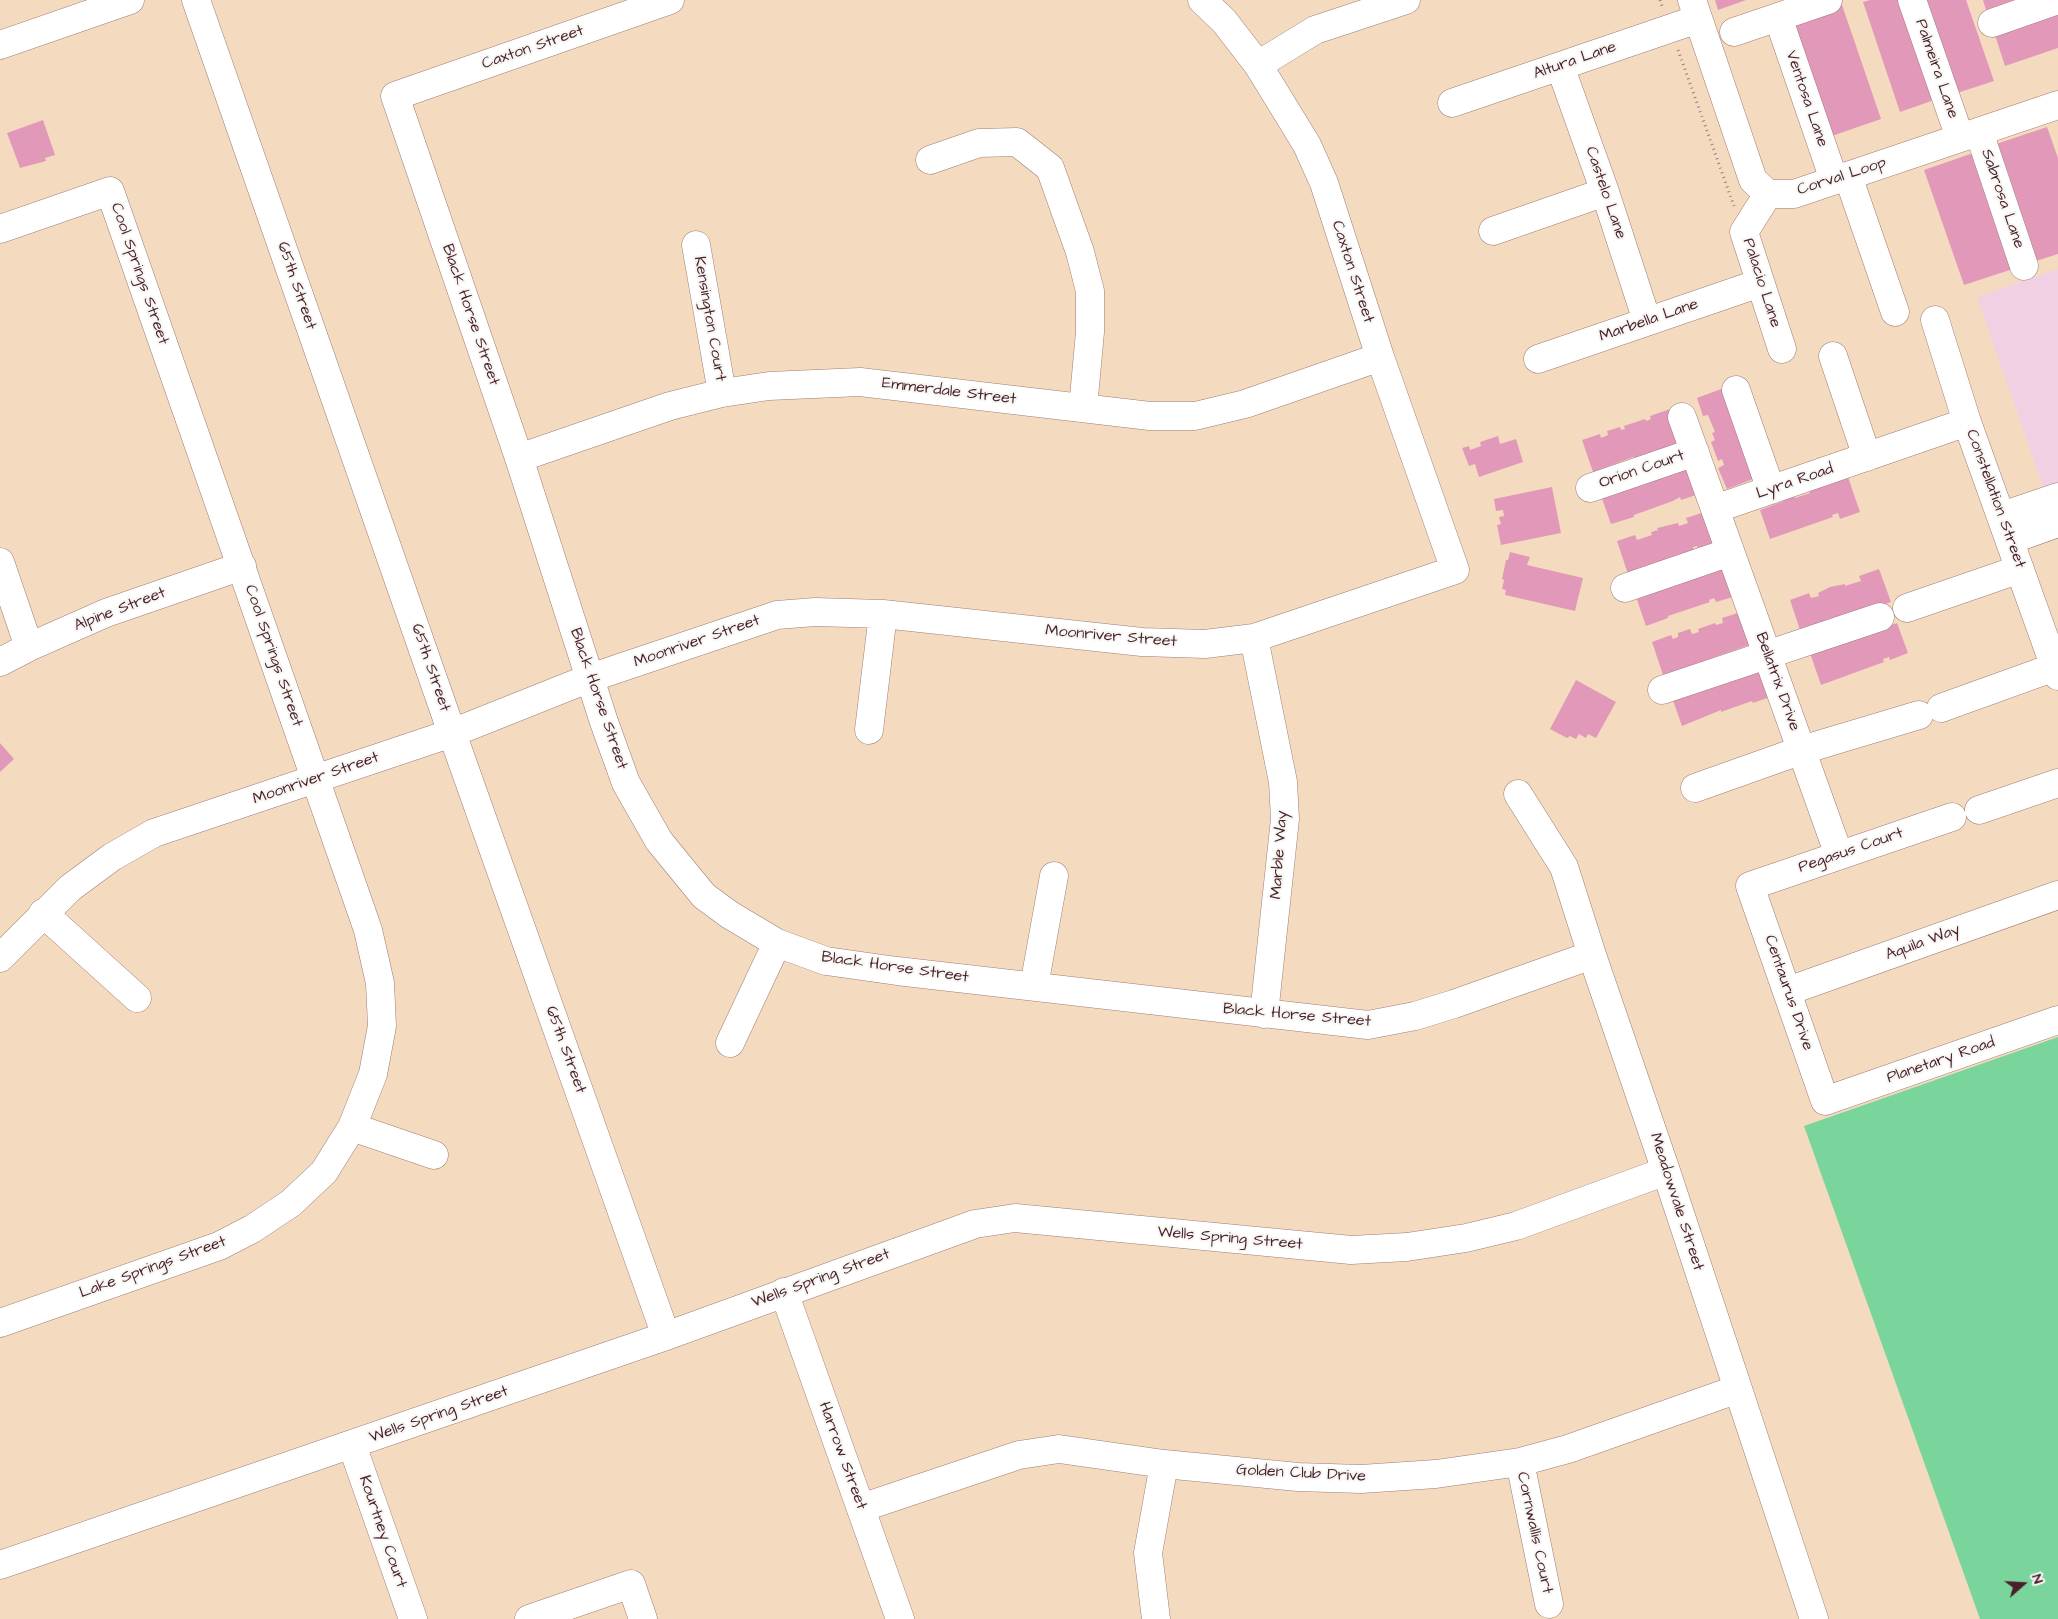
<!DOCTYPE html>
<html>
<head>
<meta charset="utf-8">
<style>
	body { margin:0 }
	#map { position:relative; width:2058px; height:1619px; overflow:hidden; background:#f4dbbf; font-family:"Architects Daughter",sans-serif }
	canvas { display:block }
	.north { position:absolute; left:1998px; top:1559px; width:50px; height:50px; -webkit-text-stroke:4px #f6f6f2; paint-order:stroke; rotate:71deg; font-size:14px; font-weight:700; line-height:20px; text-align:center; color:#4a1f2b }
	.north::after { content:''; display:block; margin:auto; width:18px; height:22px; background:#4a1f2b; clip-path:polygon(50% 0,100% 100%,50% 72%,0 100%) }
</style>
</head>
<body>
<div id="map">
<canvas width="2058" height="1619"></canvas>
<div class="north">N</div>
</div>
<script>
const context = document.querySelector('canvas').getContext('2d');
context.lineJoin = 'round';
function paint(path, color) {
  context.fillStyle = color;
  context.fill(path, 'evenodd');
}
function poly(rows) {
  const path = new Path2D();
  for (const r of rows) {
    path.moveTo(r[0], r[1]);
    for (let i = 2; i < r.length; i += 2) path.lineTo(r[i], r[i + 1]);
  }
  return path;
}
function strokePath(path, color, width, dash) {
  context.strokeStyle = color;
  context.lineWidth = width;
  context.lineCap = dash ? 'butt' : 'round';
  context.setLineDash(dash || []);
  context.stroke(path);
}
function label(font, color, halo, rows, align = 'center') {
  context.font = font + ' "Architects Daughter",sans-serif';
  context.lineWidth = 4;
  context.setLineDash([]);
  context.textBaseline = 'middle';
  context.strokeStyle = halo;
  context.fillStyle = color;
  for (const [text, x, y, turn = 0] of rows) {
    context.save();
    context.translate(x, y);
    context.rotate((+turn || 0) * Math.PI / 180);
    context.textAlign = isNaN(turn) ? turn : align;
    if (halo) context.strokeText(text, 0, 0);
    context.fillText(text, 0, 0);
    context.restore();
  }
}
paint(poly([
	[2058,269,2058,530,1977,297]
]), '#f1d0e3');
paint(poly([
	[2058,1037,2058,1619,1980,1619,1804,1126]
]), '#7ad59c');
paint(poly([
	[1715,0,1746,0,1718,10],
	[1870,0,1904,0,1937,99,1900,112,1863,2],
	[1925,0,1966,0,1994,81,1957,93],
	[1983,0,2014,0,1986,10],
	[1841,2,1881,119,1829,137,1789,20],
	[2058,7,2058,48,2005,66,1993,29],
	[43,120,55,155,45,158,46,161,20,168,7,133],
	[2047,127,2058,158,2058,254,2036,261,1996,144],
	[1976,152,2016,268,1964,285,1924,170],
	[1729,386,1761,476,1727,489,1718,468,1724,465,1722,459,1718,461,1711,442,1715,440,1712,433,1715,432,1708,415,1703,416,1697,398],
	[1670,409,1682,441,1670,446,1671,449,1636,458,1633,457,1593,472,1582,440,1600,434,1601,438,1608,435,1607,431,1620,427,1621,430,1625,429,1624,426,1645,419,1646,421,1651,419,1650,416],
	[1498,436,1500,444,1516,439,1523,462,1479,477,1475,464,1469,466,1462,448,1469,446,1470,450,1481,446,1480,442],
	[1688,462,1699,494,1681,500,1680,497,1673,501,1634,515,1634,517,1611,524,1600,493],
	[1848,477,1860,512,1840,519,1838,513,1832,515,1833,517,1770,539,1760,510,1784,501,1784,499,1794,495,1795,498,1810,493,1809,491],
	[1552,487,1561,533,1501,545,1497,525,1501,524,1499,517,1504,516,1503,510,1496,511,1494,499],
	[1705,512,1716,543,1698,549,1697,546,1693,547,1694,550,1654,563,1653,566,1628,574,1617,541,1635,535,1637,540,1652,535,1651,532,1658,530,1657,528,1678,523,1679,526,1688,523,1686,518],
	[1510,552,1530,557,1527,565,1583,578,1575,611,1505,595,1506,590,1502,589,1504,580,1502,579,1506,560,1508,560],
	[1724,563,1736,596,1716,602,1714,598,1709,600,1710,602,1668,616,1668,618,1646,626,1635,594],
	[1879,569,1891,602,1801,633,1790,600,1809,593,1811,598,1819,596,1818,593,1830,587,1845,584,1845,586,1861,581,1859,576],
	[1741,612,1752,644,1663,675,1652,642,1671,635,1673,639,1678,637,1678,633,1690,629,1692,634,1699,632,1698,629,1715,623,1716,625,1723,623,1722,618],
	[1897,623,1908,653,1890,660,1889,657,1883,659,1884,662,1821,685,1810,653],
	[1760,662,1773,696,1753,703,1752,701,1721,712,1721,710,1682,726,1671,695],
	[1576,680,1616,702,1596,738,1588,734,1586,738,1579,734,1576,739,1570,736,1567,738,1550,729],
	[0,743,14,759,0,772]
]), '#e299b9');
const minor = poly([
	[196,0,452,733,666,1336],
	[670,0,395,96,519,458,604,722,626,783,659,841,704,896,730,915,777,943,826,961,897,971,1368,1025,1415,1016,1454,1004,1592,955],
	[1692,0,1753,180,1768,194,1794,194,2058,105],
	[1912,0,1960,138],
	[1778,17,1834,180],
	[1992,23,2058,0],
	[1734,32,1828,0],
	[1258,65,1315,30,1406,0],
	[1560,66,1605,192,1647,321],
	[1452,103,1698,19],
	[1979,132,2024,266],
	[930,160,979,143,1017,142,1050,168,1080,252,1090,291,1090,332,1083,408],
	[1848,176,1895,312],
	[1768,194,1744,232,1782,349],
	[0,229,110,191,368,930,380,983,382,1026,373,1074,352,1127,324,1172,291,1203,252,1229,219,1246,0,1323],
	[1493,231,1605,192],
	[696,245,722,393],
	[1935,320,1967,422,2058,676],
	[1833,356,1867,457],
	[1538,359,1760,283],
	[1736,390,1771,490],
	[1682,417,1839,855],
	[519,458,670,406,722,393,769,386,860,382,1150,416,1195,416,1245,404,1380,357],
	[1590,488,1695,452],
	[1715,509,1967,422],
	[2002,516,2058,497],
	[2010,540,2058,523],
	[0,562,29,647],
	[1625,588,1730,552],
	[1907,608,2020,569],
	[1254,638,1283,782,1285,819,1264,1014],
	[0,662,29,647,106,613,242,566],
	[1662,690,1880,617],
	[1941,708,2055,667],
	[869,730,883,614],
	[1695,788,1802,750,1919,715],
	[1518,794,1564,867,1592,955,1666,1171,1814,1619],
	[1979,810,2058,783],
	[1952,817,1750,886,1825,1101,2058,1020],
	[43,913,137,998],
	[0,958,70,888,112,857,154,833,452,733,590,678,777,615,815,612,883,614,1142,642,1205,644,1254,638,1455,570,1380,357,1324,183,1307,145,1258,65,1224,21,1202,0],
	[1034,986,1054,876],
	[1788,991,2058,895],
	[730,1043,777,943],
	[352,1127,434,1155],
	[784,1292,900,1619],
	[352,1445,413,1619],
	[1520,1462,1549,1604],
	[861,1508,1019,1455,1059,1449,1164,1464,1298,1477,1361,1479,1436,1474,1520,1462,1568,1449,1738,1389],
	[0,1565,666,1336,975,1224,1015,1218,1351,1250,1407,1247,1466,1238,1516,1226,1666,1171],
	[529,1619,631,1584,643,1619],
	[1156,1619,1148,1553,1164,1464]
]);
const major = poly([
	[0,45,130,0]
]);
strokePath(minor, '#9f7d75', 29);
strokePath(major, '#9f7d75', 29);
strokePath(poly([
	[1660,0,1663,9],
	[1678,50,1734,206]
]), '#9f7d75', 3, [1, 4]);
strokePath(minor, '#fff', 28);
strokePath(major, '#fff', 28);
label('16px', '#4a1f2b', '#f6f6f2', [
	["Caxton Street",533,48,-19],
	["Altura Lane",1575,61,-19],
	["Palmeira Lane",1936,69,71],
	["Ventosa Lane",1806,99,71],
	["Corval Loop",1842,177,-18],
	["Castelo Lane",1605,193,71],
	["Sabrosa Lane",2002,199,71],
	["Caxton Street",1352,272,72],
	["Cool Springs Street",139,274,71],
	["Palacio Lane",1761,283,72],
	["65th Street",296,286,71],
	["Black Horse Street",470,315,71],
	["Kensington Court",709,319,80],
	["Marbella Lane",1649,321,-19],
	["Emmerdale Street",949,392,7],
	["Orion Court",1642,470,-19],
	["Lyra Road",1795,482,-19],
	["Constellation Street",1995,499,70],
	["Alpine Street",120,610,-21],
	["Moonriver Street",1111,637,5],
	["Moonriver Street",697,642,-19],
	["Cool Springs Street",273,656,71],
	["65th Street",430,668,71],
	["Bellatrix Drive",1777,682,70],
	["Black Horse Street",598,699,71],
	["Moonriver Street",316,779,-19],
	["Pegasus Court",1851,851,-19],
	["Marble Way",1280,855,-86],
	["Aquila Way",1923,943,-20],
	["Black Horse Street",895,968,8],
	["Centaurus Drive",1788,993,71],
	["Black Horse Street",1297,1016,5],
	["65th Street",565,1050,70],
	["Planetary Road",1941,1061,-19],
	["Meadowvale Street",1676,1202,72],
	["Wells Spring Street",1230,1239,5],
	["Lake Springs Street",153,1268,-20],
	["Wells Spring Street",821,1279,-20],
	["Wells Spring Street",439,1415,-19],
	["Harrow Street",842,1456,70],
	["Golden Club Drive",1301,1474,3],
	["Kourtney Court",382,1532,71],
	["Cornwallis Court",1534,1533,78]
]);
</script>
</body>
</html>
